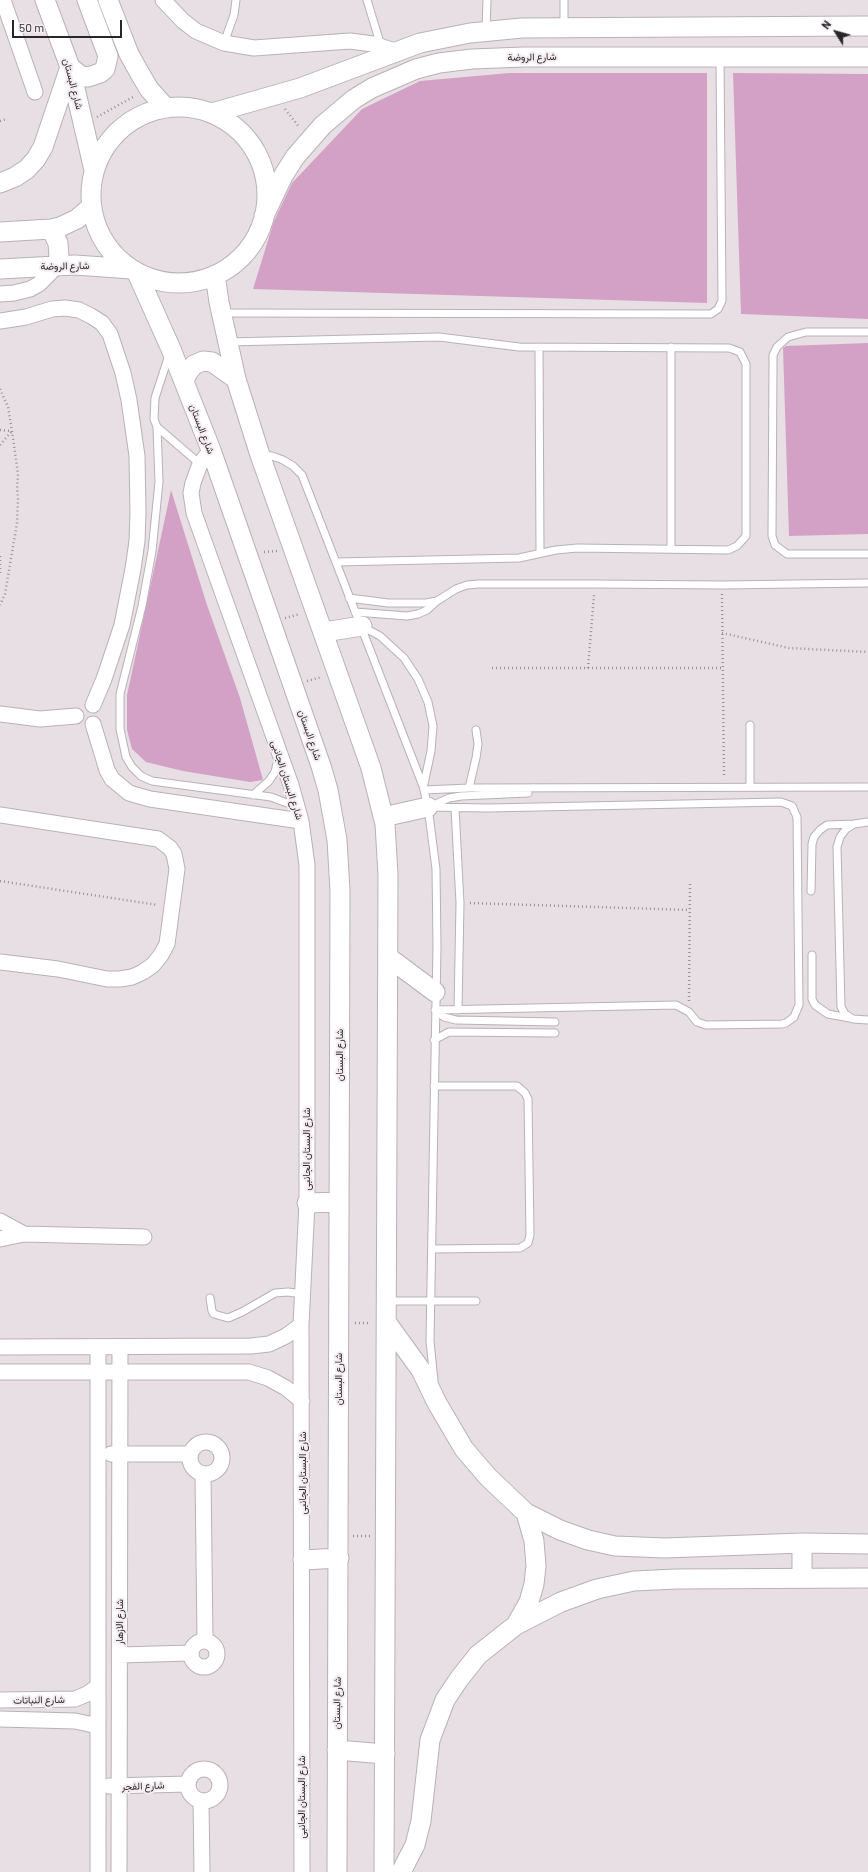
<!DOCTYPE html>
<html>
<head>
<meta charset="utf-8">
<style>
	body { margin:0 }
	#map { position:relative; width:868px; height:1872px; overflow:hidden; background:#e7dfe4; font-family:Barlow,sans-serif }
	canvas { display:block }
	.north { position:absolute; left:816px; top:12px; width:40px; height:40px; -webkit-text-stroke:3px #f4ecf1; paint-order:stroke; rotate:307deg; font-size:11px; font-weight:700; line-height:16px; text-align:center; color:#292628 }
	.north::after { content:''; display:block; margin:auto; width:14px; height:18px; background:#292628; clip-path:polygon(50% 0,100% 100%,50% 72%,0 100%) }
	.scale { position:absolute; left:12px; top:20px; width:110px; height:18px; box-sizing:border-box; border:2px solid #292628; border-top:0; padding-left:5px; font-size:12px; line-height:14px; white-space:nowrap; color:#292628; -webkit-text-stroke:3px #f4ecf1; paint-order:stroke }
</style>
</head>
<body>
<div id="map">
<canvas width="868" height="1872"></canvas>
<div class="north">N</div>
<div class="scale">50 m</div>
</div>
<script>
const context = document.querySelector('canvas').getContext('2d');
context.lineJoin = 'round';
function paint(path, color) {
  context.fillStyle = color;
  context.fill(path, 'evenodd');
}
function poly(rows) {
  const path = new Path2D();
  for (const r of rows) {
    if (r.length === 3) {
      path.moveTo(r[0] + r[2], r[1]);
      path.arc(r[0], r[1], r[2], 0, 2 * Math.PI);
      continue;
    }
    path.moveTo(r[0], r[1]);
    for (let i = 2; i < r.length; i += 2) path.lineTo(r[i], r[i + 1]);
  }
  return path;
}
function strokePath(path, color, width, dash) {
  context.strokeStyle = color;
  context.lineWidth = width;
  context.lineCap = dash ? 'butt' : 'round';
  context.setLineDash(dash || []);
  context.stroke(path);
}
function label(font, color, halo, rows, align = 'center') {
  context.font = font + ' Barlow,Vazirmatn,sans-serif';
  context.lineWidth = 4;
  context.setLineDash([]);
  context.textBaseline = 'middle';
  context.strokeStyle = halo;
  context.fillStyle = color;
  for (const [text, x, y, turn = 0] of rows) {
    context.save();
    context.translate(x, y);
    context.rotate((+turn || 0) * Math.PI / 180);
    context.textAlign = isNaN(turn) ? turn : align;
    if (halo) context.strokeText(text, 0, 0);
    context.fillText(text, 0, 0);
    context.restore();
  }
}
paint(poly([
	[509,73,707,73,707,303,253,289,274,221,292,183,362,109,420,81],
	[733,73,868,74,868,319,741,314],
	[868,343,868,534,789,536,783,348,786,346],
	[171,490,207,605,240,698,263,780,250,782,183,771,146,762,132,749,127,730,127,695]
]), '#d4a1c6');
const service = poly([
	[367,0,381,46],
	[564,28,564,0],
	[486,30,487,0],
	[224,43,234,15,236,0],
	[223,313,711,314,718,309,722,301,720,57],
	[868,332,806,332,788,337,777,347,773,355,773,365,772,536,775,545,787,554,868,554],
	[228,342,439,337,519,347,729,348,740,352,746,364,746,536,737,546,728,550,577,548,556,550,519,558,337,562],
	[539,347,540,552],
	[169,355,155,398,154,419,157,427,200,464],
	[157,427,159,482,152,551,142,606,120,694,120,729,126,757,132,767,141,776,152,781,271,797,295,806],
	[261,455,272,456,283,460,293,466,302,475,423,786,428,807,436,869,437,946,430,1341,434,1381],
	[671,549,671,347],
	[349,598,388,603,426,603,437,601],
	[355,612,407,616,418,614,427,610,437,601,456,589,467,585,479,584,595,584,722,585,868,583],
	[363,627,380,636,404,658,418,679,428,702,433,726,431,751,424,784],
	[750,786,750,725],
	[469,788,476,758,478,744,476,730],
	[424,790,469,788,868,787],
	[253,795,269,781,275,772,278,759],
	[428,807,488,808,781,802,792,806,797,817,799,1005,794,1017,786,1023,782,1024,706,1025,697,1022,689,1012,676,1005,435,1010],
	[429,807,449,798,461,796,528,793],
	[455,808,460,903,458,1010],
	[868,822,854,824,846,829,840,837,837,847,841,1007,845,1014,853,1019,868,1020],
	[811,891,812,844,814,837,820,830,827,825,854,824],
	[812,955,812,999,815,1005,828,1014,850,1018],
	[435,1010,444,1017,456,1020,555,1022],
	[434,1040,449,1032,555,1033],
	[432,1249,520,1248,528,1243,530,1235,528,1099,525,1093,517,1086,434,1086],
	[210,1298,212,1311,214,1314,228,1318,242,1312,275,1293,288,1292,302,1294],
	[387,1301,476,1301]
]);
const minor = poly([
	[3,0,35,92],
	[163,0,183,21,196,31,224,43,254,48,350,41,373,44,395,51],
	[0,294,14,293,30,289,39,284,57,266],
	[0,321,26,317,52,309,65,308,79,310,91,316,102,323,110,334,123,373,129,400,137,456,138,513,137,541,133,569,122,625,104,679,93,705],
	[211,450,200,464,193,483,191,493,194,513,291,785,301,821,307,865,307,1203,301,1325,302,1872],
	[0,714,40,719,76,716],
	[93,724,107,770,112,779,129,793,150,799,301,821],
	[0,815,158,839,170,848,174,854,177,869,167,944,161,955,153,965,143,972,132,977,120,979,107,979,58,969,0,962],
	[0,1221,24,1234],
	[0,1239,24,1234,144,1237],
	[0,1347,251,1346,269,1344,286,1336,301,1325],
	[98,1347,98,1872],
	[0,1372,249,1372,268,1378,286,1388,302,1401],
	[206,1458,16],
	[111,1454,190,1454],
	[203,1474,205,1640],
	[204,1654,13],
	[120,1655,190,1653],
	[0,1700,75,1699,87,1694,98,1686],
	[0,1719,75,1721,98,1726],
	[204,1785,16],
	[109,1786,188,1784],
	[201,1801,202,1872],
	[119,1872,120,1347]
]);
const tertiary = poly([
	[45,0,70,67,94,170],
	[108,0,129,54,139,72,149,89,166,108],
	[179,195,88],
	[212,113,300,88,420,43,470,33,522,28,868,26],
	[0,183,15,177,27,169,36,159,43,147,70,67,81,76,88,77,100,73,105,69,108,56,87,0],
	[264,216,283,176,295,157,323,125,354,99,372,88,416,69,439,63,472,59,524,57,868,57],
	[51,229,58,243,59,258,57,266],
	[0,232,51,229,60,227,77,219,91,207],
	[0,269,75,265,131,269],
	[137,273,171,349,211,450,321,766,328,790,337,840,340,891,337,1872],
	[215,275,219,302,236,379,260,455,371,768,385,824,388,875,384,1872],
	[184,381,188,372,194,365,203,361,212,362,236,379],
	[324,632,362,626],
	[383,817,428,807],
	[388,957,435,992],
	[307,1203,339,1202],
	[387,1323,421,1370,437,1403,464,1449,488,1477,526,1513,560,1530,588,1540,615,1546,665,1548,802,1543,868,1544],
	[802,1543,802,1578],
	[303,1560,339,1558],
	[516,1625,529,1602,534,1584,536,1566,534,1541,526,1513],
	[337,1750,385,1754],
	[401,1872,415,1845,421,1821,430,1740,445,1700,459,1679,478,1655,516,1625,561,1602,597,1589,634,1581,676,1579,868,1578]
]);
strokePath(service, '#b9b1b6', 9);
strokePath(minor, '#b9b1b6', 17);
strokePath(tertiary, '#b9b1b6', 21);
strokePath(poly([
	[285,109,299,127],
	[97,117,135,96],
	[0,121,7,119],
	[0,389,8,407,12,431,18,474,17,489,18,498,17,523,5,594,0,605],
	[0,430,12,431],
	[0,445,12,431],
	[264,552,277,551],
	[0,556,0,574],
	[722,594,724,777],
	[285,618,300,614],
	[722,633,789,648,868,652],
	[492,668,723,668],
	[588,668,594,595],
	[307,681,322,677],
	[0,881,158,905],
	[470,903,690,910],
	[689,1001,690,882],
	[355,1323,370,1323],
	[353,1536,370,1536]
]), '#989296', 2.5, [1, 3]);
strokePath(service, '#fff', 7);
strokePath(minor, '#fff', 15);
strokePath(tertiary, '#fff', 19);
label('10px', '#292628', '#f4ecf1', [
	["شارع الروضة",532,57,-1],
	["شارع البستان",73,84,75],
	["شارع الروضة",65,266,-1],
	["شارع البستان",202,429,69],
	["شارع البستان",310,735,71],
	["شارع البستان الجانبى",287,780,72],
	["شارع البستان",340,1055,-90],
	["شارع البستان الجانبى",307,1149,-90],
	["شارع البستان",339,1379,-90],
	["شارع البستان الجانبى",303,1473,-90],
	["شارع الازهار",120,1622,-90],
	["شارع النباتات",39,1700,-1],
	["شارع البستان",337,1703,-89],
	["شارع الفجر",143,1786,-2],
	["شارع البستان الجانبى",302,1797,-90]
]);
</script>
</body>
</html>
